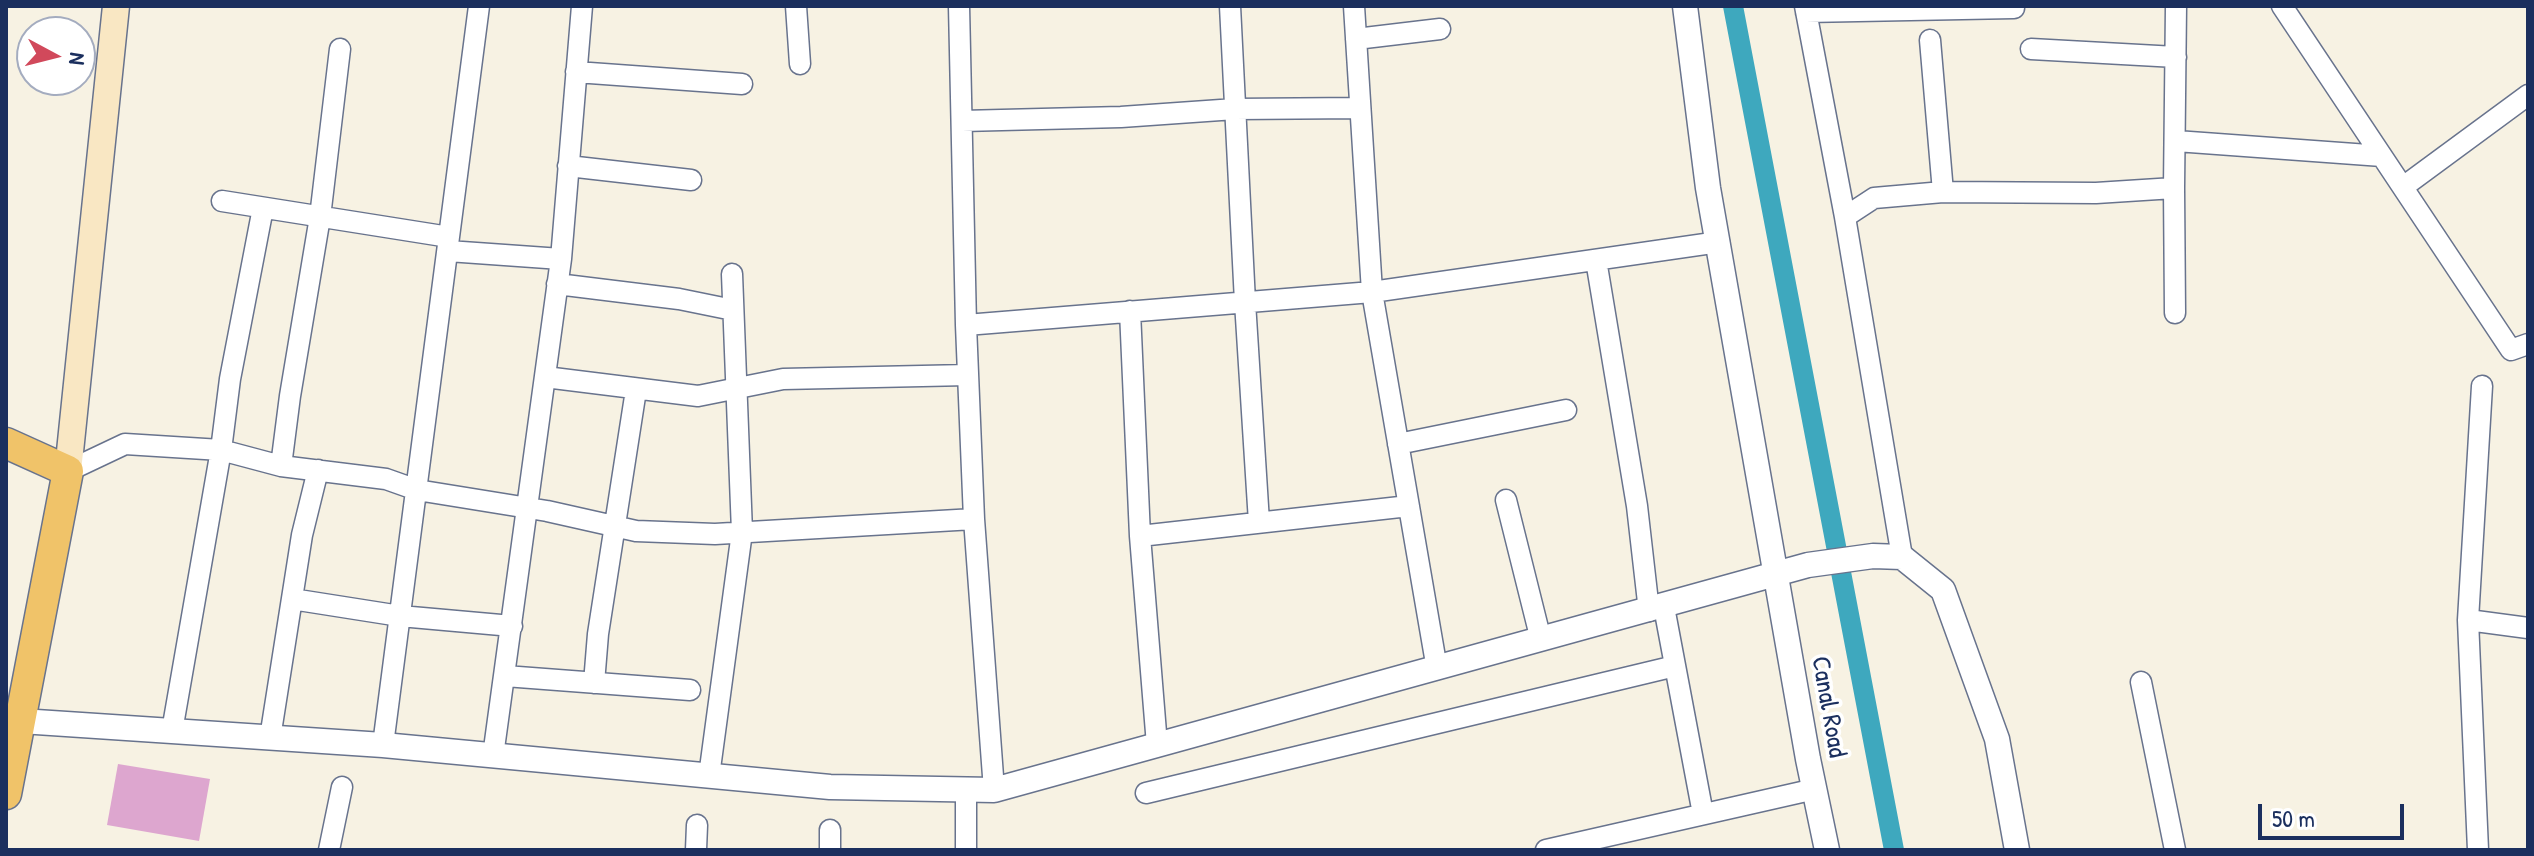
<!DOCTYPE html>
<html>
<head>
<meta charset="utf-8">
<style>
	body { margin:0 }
	#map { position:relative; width:2534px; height:856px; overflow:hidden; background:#f7f2e3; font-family:"Patrick Hand",sans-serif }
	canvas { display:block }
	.frame { position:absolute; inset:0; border:8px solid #1b2f5e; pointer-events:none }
	.north { position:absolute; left:16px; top:16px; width:80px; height:80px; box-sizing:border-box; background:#fff; border:2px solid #a4acbf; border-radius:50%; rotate:97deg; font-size:22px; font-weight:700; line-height:32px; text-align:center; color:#1b2f5e }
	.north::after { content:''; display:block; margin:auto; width:28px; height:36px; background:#d1495b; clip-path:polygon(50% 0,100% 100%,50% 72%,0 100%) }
	.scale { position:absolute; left:2258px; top:804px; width:146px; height:36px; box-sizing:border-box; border:4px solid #1b2f5e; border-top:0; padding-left:10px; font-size:24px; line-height:28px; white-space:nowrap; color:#1b2f5e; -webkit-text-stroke:6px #fff; paint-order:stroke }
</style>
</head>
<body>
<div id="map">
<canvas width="2534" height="856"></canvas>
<div class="frame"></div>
<div class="north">N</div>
<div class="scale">50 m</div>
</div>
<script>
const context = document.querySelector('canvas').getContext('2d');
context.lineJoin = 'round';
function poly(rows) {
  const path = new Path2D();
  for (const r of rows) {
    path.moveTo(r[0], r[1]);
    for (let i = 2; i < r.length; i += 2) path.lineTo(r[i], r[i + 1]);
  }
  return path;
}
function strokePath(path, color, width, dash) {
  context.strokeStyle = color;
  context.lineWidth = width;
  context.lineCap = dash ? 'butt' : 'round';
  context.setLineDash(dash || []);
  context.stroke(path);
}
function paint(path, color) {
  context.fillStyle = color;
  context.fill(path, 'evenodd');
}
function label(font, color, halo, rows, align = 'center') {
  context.font = font + ' "Patrick Hand",sans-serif';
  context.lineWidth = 7;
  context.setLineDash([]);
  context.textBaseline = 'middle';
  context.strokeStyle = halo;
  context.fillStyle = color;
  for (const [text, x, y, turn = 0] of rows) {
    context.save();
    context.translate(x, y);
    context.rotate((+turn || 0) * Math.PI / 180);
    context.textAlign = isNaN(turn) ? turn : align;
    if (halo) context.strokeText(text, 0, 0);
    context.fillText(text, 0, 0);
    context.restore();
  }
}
strokePath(poly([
	[1733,6,1894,850]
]), '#3ea8be', 20);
paint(poly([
	[118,764,210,779,199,841,107,825]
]), '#dda6cf');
const minor = poly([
	[796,6,800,64],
	[959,6,966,325],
	[1230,6,1245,302,1259,522],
	[1805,6,1845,217],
	[2282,6,2511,350,2528,344],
	[1806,12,2014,8],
	[1356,39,1440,29],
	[1930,40,1943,192],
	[2031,49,2176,57],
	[576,72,742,84],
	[962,121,1121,117,1235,109,1360,108],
	[2176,141,2382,156],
	[568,166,691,180],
	[2403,187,2528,95],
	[2174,188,2175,313],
	[222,201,449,237],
	[448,251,561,259],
	[1596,260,1637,506,1649,611],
	[557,284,679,299,733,310],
	[1130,311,1140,536,1157,745],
	[545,377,698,396,783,379,968,375],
	[1398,444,1566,410],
	[281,466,290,396,320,217,340,49],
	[68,471,125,444,221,450,281,466,386,479,417,490,547,511,636,531,715,534,974,519,994,790],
	[1506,500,1541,640],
	[974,519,966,325,1372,292,1354,6],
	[1140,536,1409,506],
	[1902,557,1845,217,1874,198,1943,192,2096,193,2174,188,2176,6],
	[292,599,400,616,512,626],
	[1664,607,1703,814],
	[2468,620,2528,628],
	[1437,669,1372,292,1719,242],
	[505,676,690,690],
	[2141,682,2175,850],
	[594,683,598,634,636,390],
	[172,731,221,450,230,379,263,208],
	[270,738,302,535,318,470],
	[383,745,479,6],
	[493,756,561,259,582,6],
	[709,776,742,532,732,274],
	[1146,793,1675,666],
	[830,830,830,850],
	[329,850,342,787],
	[696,850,697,825],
	[966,850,966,790],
	[1546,850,1815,789],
	[2478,850,2468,620,2482,386]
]);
const tertiary = poly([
	[1685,6,1708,188,1808,759,1827,850],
	[21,721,383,745,830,787,994,790,1808,565,1873,556,1902,557,1943,590,1997,739,2017,850]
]);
const secondary = poly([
	[68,471,116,6]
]);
const primary = poly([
	[6,443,68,471,6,794]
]);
strokePath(minor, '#68738d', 23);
strokePath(tertiary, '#68738d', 27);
strokePath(secondary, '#68738d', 29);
strokePath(primary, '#68738d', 33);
strokePath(minor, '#fff', 20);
strokePath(tertiary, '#fff', 24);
strokePath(secondary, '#f9e7c3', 26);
strokePath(primary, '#f0c369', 30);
label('26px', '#1b2f5e', '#fff', [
	["Canal Road",1828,707,80]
]);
</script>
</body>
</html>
